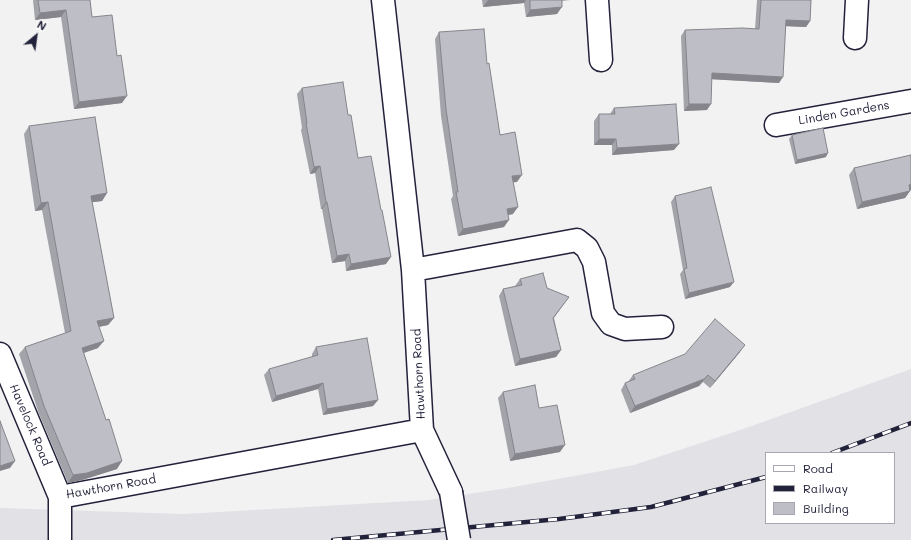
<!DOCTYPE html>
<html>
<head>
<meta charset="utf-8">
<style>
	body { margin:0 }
	#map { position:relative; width:911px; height:540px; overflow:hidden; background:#f2f2f3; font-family:Mali,sans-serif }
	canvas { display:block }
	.legend { position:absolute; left:765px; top:452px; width:130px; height:72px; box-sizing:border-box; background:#fff; border:1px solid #a7a7b1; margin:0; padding:5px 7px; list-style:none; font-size:12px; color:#22223b }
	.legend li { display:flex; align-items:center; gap:8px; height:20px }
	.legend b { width:20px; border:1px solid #a7a7b1 }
	.north { position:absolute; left:16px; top:16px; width:40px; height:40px; -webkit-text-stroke:3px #fff; paint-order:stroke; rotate:29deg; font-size:11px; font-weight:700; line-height:16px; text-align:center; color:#22223b }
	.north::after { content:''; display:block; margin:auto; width:14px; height:18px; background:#22223b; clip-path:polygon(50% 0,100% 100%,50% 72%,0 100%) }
</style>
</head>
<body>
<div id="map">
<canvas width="911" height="540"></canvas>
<ul class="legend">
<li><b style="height:5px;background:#fff"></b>Road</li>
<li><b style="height:5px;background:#22223b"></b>Railway</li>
<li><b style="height:11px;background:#bebec6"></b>Building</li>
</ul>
<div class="north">N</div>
</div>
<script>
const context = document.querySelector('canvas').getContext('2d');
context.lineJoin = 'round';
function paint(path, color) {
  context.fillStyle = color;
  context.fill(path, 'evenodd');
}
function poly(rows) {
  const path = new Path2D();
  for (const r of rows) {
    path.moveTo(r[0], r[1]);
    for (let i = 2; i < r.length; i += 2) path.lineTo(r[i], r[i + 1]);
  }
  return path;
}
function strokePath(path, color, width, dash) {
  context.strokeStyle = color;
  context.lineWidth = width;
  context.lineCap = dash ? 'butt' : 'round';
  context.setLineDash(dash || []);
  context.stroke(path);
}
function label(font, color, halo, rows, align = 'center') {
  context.font = font + ' Mali,sans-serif';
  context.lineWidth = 3;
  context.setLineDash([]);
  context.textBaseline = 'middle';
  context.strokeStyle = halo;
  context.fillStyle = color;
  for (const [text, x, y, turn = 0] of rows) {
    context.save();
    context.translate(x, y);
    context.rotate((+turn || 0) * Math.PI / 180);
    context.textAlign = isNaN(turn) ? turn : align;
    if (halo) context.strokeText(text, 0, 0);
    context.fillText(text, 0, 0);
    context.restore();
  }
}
paint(poly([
	[911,369,911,540,0,540,0,508,184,514,428,500,508,488,634,465,746,428],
	[766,453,894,453,894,523,766,523]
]), '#e2e2e6');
const minor = poly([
	[597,0,601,60],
	[855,38,857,0],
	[776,125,911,101],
	[413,270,577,240,587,248,594,262,603,313,611,324,625,329,662,327],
	[0,354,60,497,60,540],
	[422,430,451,492],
	[60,497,422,430,413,270,383,0]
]);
strokePath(minor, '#22223b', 25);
strokePath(minor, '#fff', 22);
const rail = poly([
	[832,453,911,423],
	[333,540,559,519,651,507,766,477]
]);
strokePath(rail, '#22223b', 4.5);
strokePath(rail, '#fff', 3, [9]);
const minorBridge = poly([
	[451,492,459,540]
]);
strokePath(minorBridge, '#22223b', 25, []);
strokePath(minorBridge, '#fff', 22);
paint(poly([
	[33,0,90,0,92,17,122,103,74,109,61,17,35,20],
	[482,0,570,0,562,1,557,14,526,17,524,3,483,7],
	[757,0,811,0,810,21,806,27,786,26,779,83,712,79,707,110,684,111,681,36,685,30,755,29],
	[439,32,487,64,500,135,517,182,513,182,513,214,508,215,504,227,458,236,451,199,453,196,441,116,435,39],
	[302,88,348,115,358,158,386,264,346,271,345,261,332,263,322,209,321,209,315,173,310,174,301,130,302,128,297,94],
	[614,108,674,150,612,155,612,145,594,145,594,121,599,114,610,114],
	[29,126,107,193,102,201,92,202,114,318,108,325,99,327,98,348,84,353,117,469,82,480,68,483,39,414,19,354,25,347,65,333,42,210,35,211,24,134],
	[792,135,826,157,795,164,789,139],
	[911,155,911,190,910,191,905,198,857,209,849,175,854,168],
	[675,196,730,287,685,299,680,274,683,270,671,202],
	[520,279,547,288,569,297,554,318,561,350,556,357,515,366,499,296,503,289,515,286],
	[316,347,378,400,373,406,323,415,318,389,272,402,264,375,269,369,312,357,312,354],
	[740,352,710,388,703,382,699,386,630,413,621,390,625,383,628,382,633,375],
	[503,392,539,408,560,452,510,461,498,398]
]), '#a3a3aa');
paint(poly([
	[488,0,526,0,524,3,483,7],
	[562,7,557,14,526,17,530,10],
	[66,10,61,17,35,20,40,13],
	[786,20,810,21,806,27,782,26],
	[712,73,783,77,779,83,707,79],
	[127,96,122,103,74,109,79,102],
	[689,104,711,104,707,110,684,111],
	[599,139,616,139,612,145,594,145],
	[679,144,674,150,612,155,617,148],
	[828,153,826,157,795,164,797,160],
	[320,166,315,173,310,174,314,167],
	[522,175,517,182,507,183,512,176],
	[911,184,911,190,904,192,909,185],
	[910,191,905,198,857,209,862,202],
	[107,193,102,201,86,203,91,196],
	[48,202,42,210,35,211,41,203],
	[326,202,327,202,322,209,321,209],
	[518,207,513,214,502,216,507,209],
	[509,220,504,227,458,236,463,229],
	[349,254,345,261,332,263,337,256],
	[391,257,386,264,346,271,351,264],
	[734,282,730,287,685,299,689,293],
	[114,318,108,325,92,328,97,321],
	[104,341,98,348,77,355,82,348],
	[745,345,740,352,710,388,715,381],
	[561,350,556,357,515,366,520,359],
	[708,375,699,386,630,413,635,406],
	[323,383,318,389,272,402,276,396],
	[378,400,373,406,323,415,327,409],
	[565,445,560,452,510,461,515,454],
	[15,461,10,468,0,471,0,466],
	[122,461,117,469,82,480,68,483,73,475]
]), '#85858b');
const building = poly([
	[38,0,90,0,92,17,112,15,117,56,121,55,127,96,79,102,66,10,40,13,38,0],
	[530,0,562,0,562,7,530,10,530,0],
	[761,0,811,0,810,21,786,20,783,77,712,73,711,104,689,104,685,30,742,28,759,29,761,0],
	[484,29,487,64,489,63,500,135,515,132,522,175,512,176,518,207,507,209,509,220,463,229,456,192,458,192,446,109,439,32,484,29],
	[343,82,348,115,351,115,358,158,371,156,381,210,382,210,391,257,351,264,349,254,337,256,327,202,326,202,320,166,314,167,306,123,307,123,302,88,343,82],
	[676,104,679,144,617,148,616,139,599,139,599,114,615,114,614,108,676,104],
	[95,117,107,193,91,196,114,318,97,321,104,341,82,348,106,420,109,419,122,461,87,473,73,475,44,406,25,347,71,331,48,202,41,203,29,126,95,117],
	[823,128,828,153,797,160,792,135,823,128],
	[911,155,911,184,909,185,910,191,862,202,854,168,911,155],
	[711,187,734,282,689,293,684,269,687,268,675,196,711,187],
	[543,273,547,288,569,297,553,318,561,350,520,359,503,289,522,285,520,279,543,273],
	[715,319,745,345,715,381,708,375,704,379,635,406,625,383,635,379,633,375,685,354,715,319],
	[367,338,378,400,327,409,323,383,276,396,269,369,318,355,316,347,367,338],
	[535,385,539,408,557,405,565,445,515,454,503,392,535,385],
	[0,421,15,461,0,466,0,421]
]);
paint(building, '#bebec6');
strokePath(building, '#85858b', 1);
label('12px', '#22223b', '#fff', [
	["Linden Gardens",844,113,-10],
	["Hawthorn Road",419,374,-93],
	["Havelock Road",30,425,67],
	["Hawthorn Road",111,487,-10]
]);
</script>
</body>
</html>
